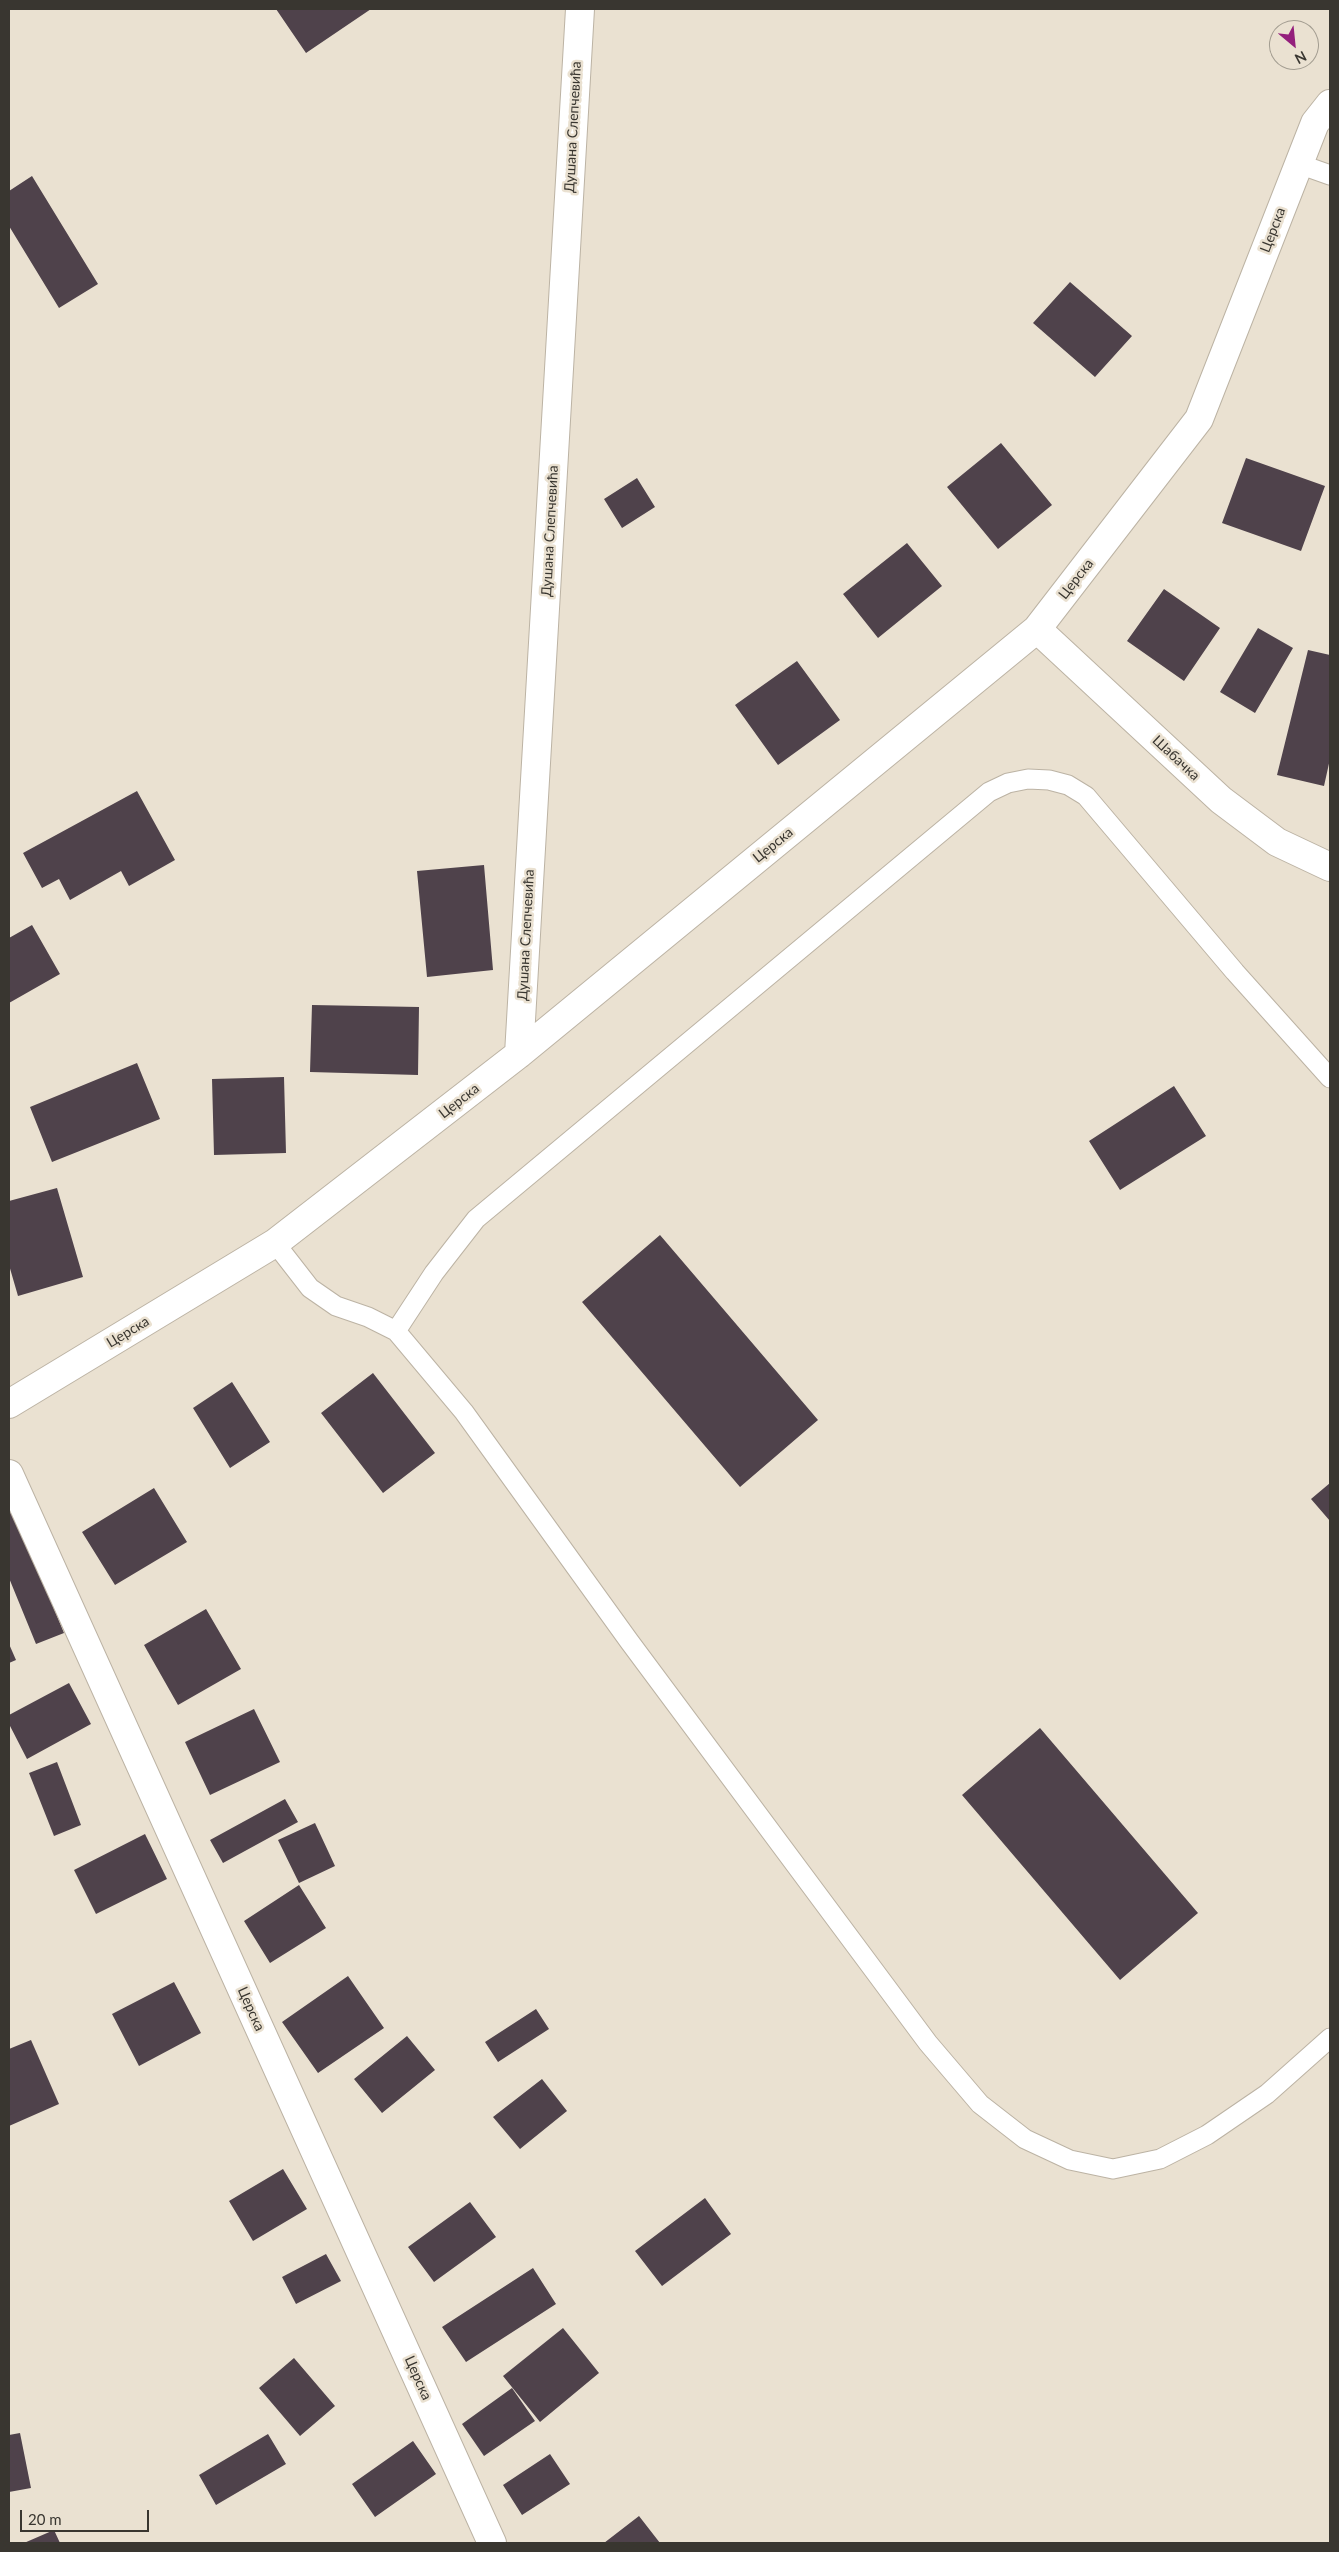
<!DOCTYPE html>
<html>
<head>
<meta charset="utf-8">
<style>
	body { margin:0 }
	#map { position:relative; width:1339px; height:2552px; overflow:hidden; background:#eae1d1; font-family:Lato,sans-serif }
	canvas { display:block }
	.frame { position:absolute; inset:0; border:10px solid #393630; pointer-events:none }
	.north { position:absolute; left:1269px; top:20px; width:50px; height:50px; box-sizing:border-box; background:#eae1d1; border:1px solid #a39d91; border-radius:50%; rotate:152deg; font-size:14px; font-weight:700; line-height:20px; text-align:center; color:#393630 }
	.north::after { content:''; display:block; margin:auto; width:18px; height:22px; background:#941f7c; clip-path:polygon(50% 0,100% 100%,50% 72%,0 100%) }
	.scale { position:absolute; left:20px; top:2510px; width:129px; height:22px; box-sizing:border-box; border:2px solid #393630; border-top:0; padding-left:6px; font-size:15px; line-height:18px; white-space:nowrap; color:#393630; -webkit-text-stroke:4px #eae1d1; paint-order:stroke }
</style>
</head>
<body>
<div id="map">
<canvas width="1339" height="2552"></canvas>
<div class="frame"></div>
<div class="north">N</div>
<div class="scale">20 m</div>
</div>
<script>
const context = document.querySelector('canvas').getContext('2d');
context.lineJoin = 'round';
function paint(path, color) {
  context.fillStyle = color;
  context.fill(path, 'evenodd');
}
function poly(rows) {
  const path = new Path2D();
  for (const r of rows) {
    path.moveTo(r[0], r[1]);
    for (let i = 2; i < r.length; i += 2) path.lineTo(r[i], r[i + 1]);
  }
  return path;
}
function strokePath(path, color, width, dash) {
  context.strokeStyle = color;
  context.lineWidth = width;
  context.lineCap = dash ? 'butt' : 'round';
  context.setLineDash(dash || []);
  context.stroke(path);
}
function label(font, color, halo, rows, align = 'center') {
  context.font = font + ' Lato,sans-serif';
  context.lineWidth = 5;
  context.setLineDash([]);
  context.textBaseline = 'middle';
  context.strokeStyle = halo;
  context.fillStyle = color;
  for (const [text, x, y, turn = 0] of rows) {
    context.save();
    context.translate(x, y);
    context.rotate((+turn || 0) * Math.PI / 180);
    context.textAlign = isNaN(turn) ? turn : align;
    if (halo) context.strokeText(text, 0, 0);
    context.fillText(text, 0, 0);
    context.restore();
  }
}
paint(poly([
	[276,9,371,9,306,53],
	[32,176,98,284,59,308,9,226,9,191],
	[1070,282,1132,336,1095,377,1033,323],
	[1001,443,1052,505,998,549,947,487],
	[1246,458,1325,486,1301,551,1222,523],
	[637,478,655,507,622,528,604,499],
	[907,543,942,586,878,638,843,594],
	[1164,589,1220,628,1184,681,1127,641],
	[1258,628,1293,648,1255,713,1220,692],
	[1308,650,1330,655,1330,759,1324,786,1277,775],
	[797,661,840,720,778,765,735,705],
	[137,791,175,860,129,886,121,871,70,900,59,879,42,888,23,853],
	[484,865,493,970,427,977,417,871],
	[32,925,60,974,9,1003,9,938],
	[312,1005,419,1007,418,1075,310,1072],
	[137,1063,160,1119,52,1162,30,1107],
	[284,1077,286,1153,214,1155,212,1079],
	[1174,1086,1206,1136,1120,1190,1089,1141],
	[57,1188,83,1277,18,1296,9,1265,9,1201],
	[660,1235,818,1420,740,1487,582,1302],
	[373,1373,435,1453,383,1493,321,1413],
	[232,1382,270,1442,230,1468,193,1408],
	[1330,1483,1330,1521,1311,1499],
	[154,1488,187,1542,115,1585,82,1532],
	[13,1509,64,1633,36,1644,9,1578,9,1511],
	[206,1609,241,1669,178,1705,144,1645],
	[9,1644,16,1660,9,1663],
	[69,1683,91,1724,27,1759,9,1724,9,1715],
	[254,1709,280,1762,210,1795,185,1742],
	[1040,1728,1198,1913,1120,1980,962,1795],
	[57,1762,81,1825,54,1836,29,1773],
	[285,1799,298,1822,223,1863,210,1840],
	[315,1823,335,1866,299,1883,278,1840],
	[145,1834,167,1879,96,1914,74,1870],
	[299,1885,326,1928,270,1963,244,1921],
	[348,1976,384,2028,318,2073,282,2022],
	[174,1982,201,2033,139,2066,112,2014],
	[536,2009,549,2029,498,2062,485,2042],
	[407,2036,435,2070,382,2113,354,2079],
	[31,2040,59,2104,9,2126,9,2049],
	[542,2079,567,2111,520,2149,493,2117],
	[283,2169,307,2209,253,2241,229,2201],
	[705,2198,731,2234,662,2286,635,2251],
	[470,2202,496,2237,434,2282,408,2247],
	[326,2254,341,2281,296,2304,282,2277],
	[533,2268,556,2304,466,2362,442,2327],
	[563,2328,599,2373,540,2422,503,2376],
	[294,2358,335,2406,300,2436,259,2388],
	[512,2388,535,2421,484,2456,462,2424],
	[20,2433,31,2488,9,2492,9,2435],
	[268,2434,286,2464,216,2505,199,2475],
	[413,2441,436,2474,375,2517,352,2484],
	[550,2454,570,2484,522,2515,503,2485],
	[639,2516,660,2543,604,2543],
	[54,2530,60,2543,24,2543]
]), '#4f424b');
const lane = poly([
	[1299,164,1330,175],
	[275,1243,310,1288,336,1306,368,1317,396,1331,464,1412,629,1641,928,2043,980,2104,1025,2139,1070,2160,1113,2169,1160,2159,1207,2135,1267,2094,1330,2038],
	[396,1331,434,1273,476,1219,989,792,1008,783,1028,779,1049,780,1068,785,1086,796,1235,972,1330,1078]
]);
const street = poly([
	[1037,629,1221,800,1277,842,1330,867],
	[519,1054,580,9],
	[9,1404,275,1243,519,1054,1037,629,1199,419,1315,123,1330,104],
	[9,1474,492,2543]
]);
strokePath(lane, '#bcb3a4', 21);
strokePath(street, '#bcb3a4', 30);
strokePath(lane, '#fff', 19);
strokePath(street, '#fff', 28);
label('14px', '#393630', '#eae1d1', [
	["Душана Слепчевића",573,127,-87],
	["Церска",1273,230,-69],
	["Душана Слепчевића",550,531,-87],
	["Церска",1076,579,-52],
	["Шабачка",1176,758,43],
	["Церска",773,845,-39],
	["Душана Слепчевића",526,935,-87],
	["Церска",459,1101,-38],
	["Церска",128,1332,-31],
	["Церска",251,2009,66],
	["Церска",418,2378,66]
]);
</script>
</body>
</html>
